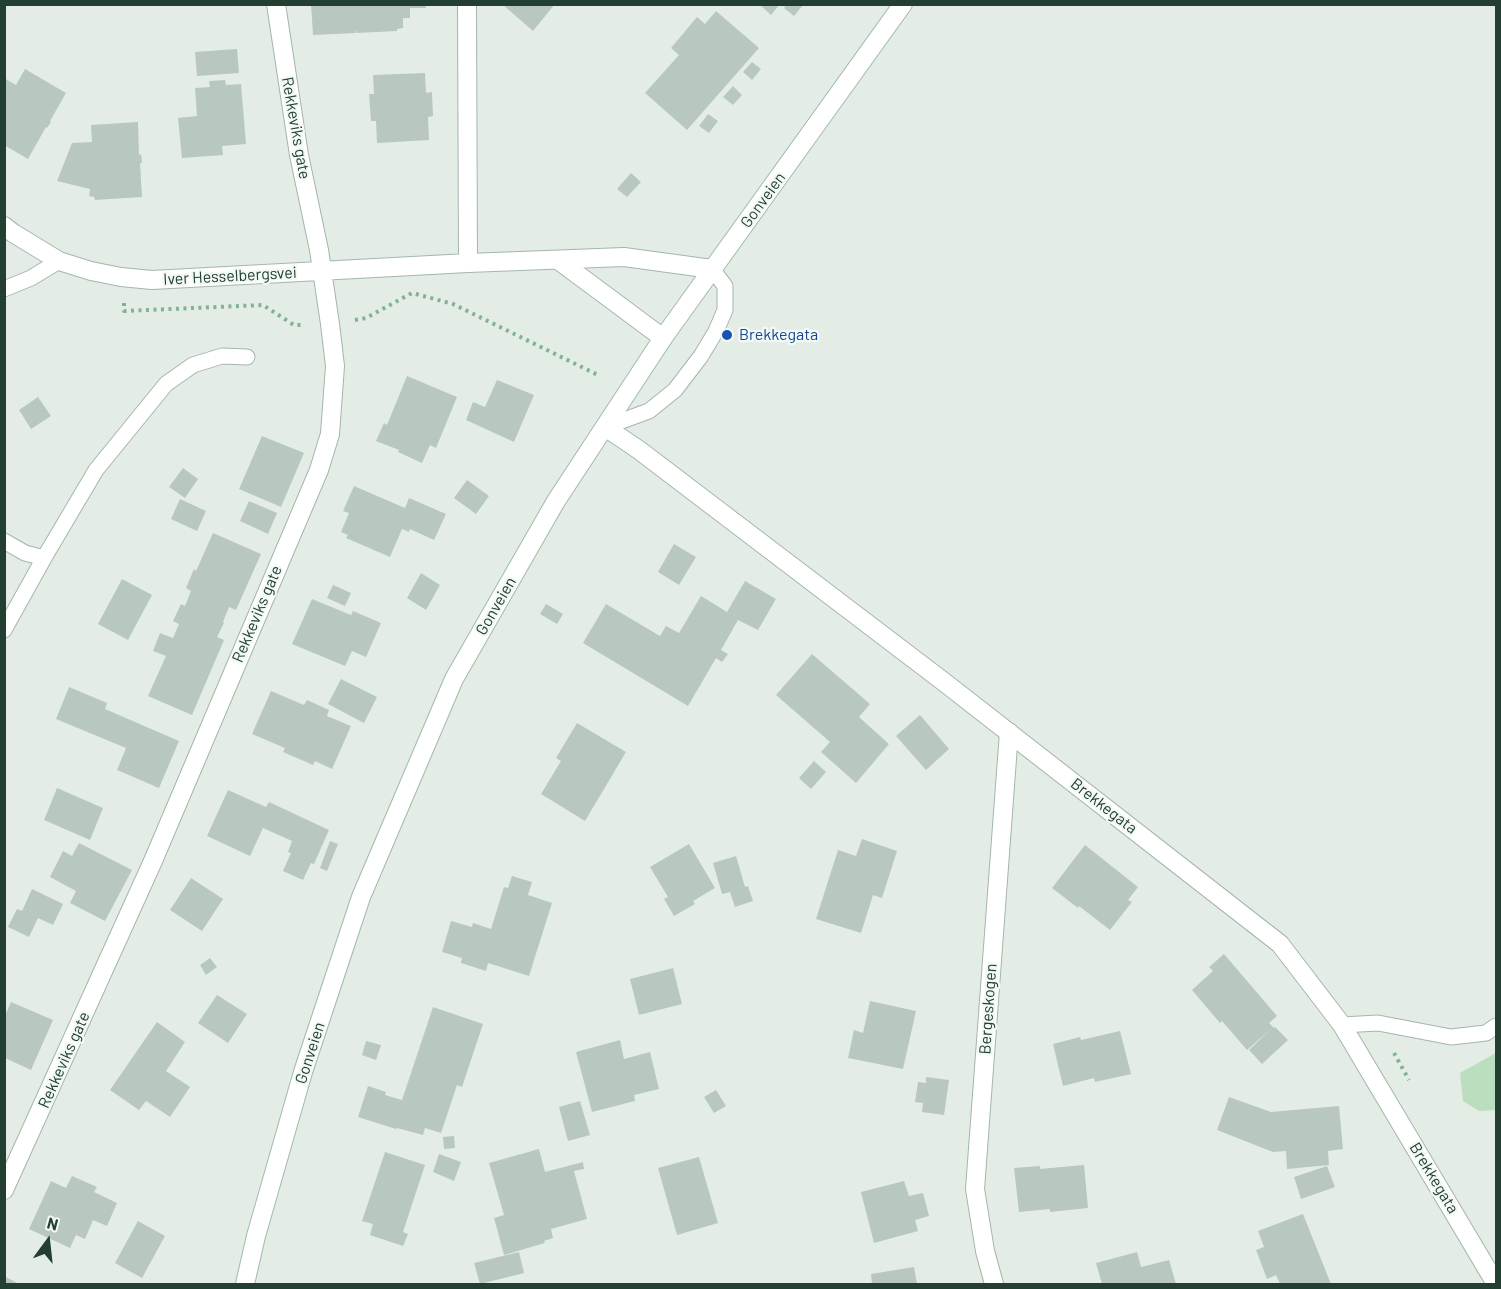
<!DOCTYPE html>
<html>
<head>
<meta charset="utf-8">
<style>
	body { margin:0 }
	#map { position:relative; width:1501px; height:1289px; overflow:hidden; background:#e3ede6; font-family:Barlow,sans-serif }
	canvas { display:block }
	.frame { position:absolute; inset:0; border:6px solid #223f31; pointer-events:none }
	.north { position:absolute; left:18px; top:1211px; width:60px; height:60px; -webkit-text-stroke:4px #f3f9f5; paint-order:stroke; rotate:15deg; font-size:16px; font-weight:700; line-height:24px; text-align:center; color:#223f31 }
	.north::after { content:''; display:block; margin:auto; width:21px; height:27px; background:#223f31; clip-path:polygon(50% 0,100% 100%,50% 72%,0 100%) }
</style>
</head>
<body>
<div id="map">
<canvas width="1501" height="1289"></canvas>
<div class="frame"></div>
<div class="north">N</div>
</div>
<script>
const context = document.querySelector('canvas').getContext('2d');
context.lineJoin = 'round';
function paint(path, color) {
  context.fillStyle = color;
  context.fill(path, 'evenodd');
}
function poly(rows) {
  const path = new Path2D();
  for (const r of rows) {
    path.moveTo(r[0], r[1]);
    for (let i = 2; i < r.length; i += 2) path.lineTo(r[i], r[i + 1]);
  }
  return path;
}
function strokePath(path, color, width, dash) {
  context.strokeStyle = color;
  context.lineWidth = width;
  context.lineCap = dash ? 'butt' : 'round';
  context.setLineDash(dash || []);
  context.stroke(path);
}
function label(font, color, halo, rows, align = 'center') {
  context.font = font + ' Barlow,sans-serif';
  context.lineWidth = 4.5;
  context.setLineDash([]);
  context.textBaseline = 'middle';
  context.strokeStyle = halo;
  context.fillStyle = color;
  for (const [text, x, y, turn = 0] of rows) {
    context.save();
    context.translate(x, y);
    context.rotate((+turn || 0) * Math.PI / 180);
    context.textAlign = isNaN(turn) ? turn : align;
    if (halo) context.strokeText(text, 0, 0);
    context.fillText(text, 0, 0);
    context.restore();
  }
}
paint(poly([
	[1496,1053,1496,1110,1479,1111,1463,1101,1460,1073]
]), '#bbdfbe');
paint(poly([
	[311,4,425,4,426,8,410,8,410,18,403,18,403,28,397,29,397,31,357,33,355,29,356,33,313,35],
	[502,4,555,4,533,31],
	[759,4,780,4,771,15],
	[787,4,804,4,794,16,784,8],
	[716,11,759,48,687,130,645,93,679,55,671,48,697,17,705,24],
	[237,49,239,73,197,76,195,52],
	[752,62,761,69,752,80,743,72],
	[25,69,66,93,50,121,51,122,47,128,46,127,28,159,4,145,4,78,16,85],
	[425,73,426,93,432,92,433,116,428,117,429,140,377,143,376,121,371,121,369,94,374,94,373,75],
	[225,80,226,85,241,84,246,144,222,146,223,155,182,158,178,118,197,116,195,88,210,87,209,81],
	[733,86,742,95,733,105,723,97],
	[708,114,718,121,709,133,699,126],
	[138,122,139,155,141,154,142,163,140,163,142,197,95,200,94,197,89,196,90,189,57,181,72,143,92,142,91,125],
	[631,173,641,182,627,197,617,189],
	[407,376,457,397,436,448,430,445,422,463,398,452,399,450,376,441,384,423,387,425],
	[497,380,534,395,514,442,466,420,473,402,485,407],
	[38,397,51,416,31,429,19,410],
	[262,436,304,453,281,507,239,489],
	[183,468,198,479,185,498,169,487],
	[467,480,489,496,476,514,454,498],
	[354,486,405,508,409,498,446,514,434,540,410,529,409,532,402,529,390,557,346,538,348,535,341,532,349,513,343,511],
	[180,499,206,511,197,531,171,519],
	[249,501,277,513,268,534,240,521],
	[213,533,261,554,236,610,229,607,223,622,224,623,217,637,224,640,192,715,148,696,166,656,153,651,160,633,173,638,179,624,173,621,181,604,185,606,191,591,186,588,194,569,196,571],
	[674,544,696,557,679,585,658,572],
	[421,573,440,585,426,610,407,598],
	[122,579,152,595,128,640,98,624],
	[745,581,776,599,758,630,738,620,721,650,728,654,722,662,716,658,688,706,583,643,606,604,660,636,666,626,679,633,701,596,727,612],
	[333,585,351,593,345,606,327,598],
	[312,599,351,615,353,611,381,623,366,657,352,651,345,666,292,644],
	[546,604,563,614,557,624,540,614],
	[812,654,870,704,859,717,889,744,856,783,821,752,830,742,776,695],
	[341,679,377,697,364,723,328,704],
	[69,687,107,703,105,709,179,741,159,788,117,770,126,748,56,719],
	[271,691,304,705,307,700,329,710,327,716,351,726,332,769,315,761,313,765,283,752,285,748,252,734],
	[920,715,949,749,926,770,896,736],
	[577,723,626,752,585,821,541,794,561,761,556,758],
	[814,761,826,772,811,789,799,778],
	[57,788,103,808,90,840,44,820],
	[228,790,266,807,269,802,329,830,314,864,311,863,303,880,283,871,291,853,288,852,292,841,263,828,250,856,207,836],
	[862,839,897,851,882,898,873,895,861,933,816,919,838,850,856,856],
	[330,841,338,844,327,871,320,868],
	[79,843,132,870,105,921,70,903,76,891,50,877,63,851,72,856],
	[689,844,715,888,693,901,695,904,674,916,664,899,668,897,650,867],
	[1085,845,1138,887,1128,900,1132,902,1110,930,1079,906,1078,908,1052,888],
	[736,856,745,887,748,886,753,901,735,907,730,892,722,894,713,863],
	[512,876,532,882,528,895,552,903,529,976,488,963,486,971,461,963,462,958,442,952,451,921,472,927,473,923,491,929,504,887,508,888],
	[191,878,223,899,202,931,170,910],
	[32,889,63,904,53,925,38,918,29,937,8,927,17,909,22,911],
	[1224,954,1277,1016,1269,1023,1274,1028,1275,1027,1288,1040,1262,1064,1249,1050,1271,1029,1247,1050,1222,1021,1220,1023,1192,990,1213,971,1209,967],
	[210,958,217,967,206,975,200,965],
	[673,968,682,1004,639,1015,630,979],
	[217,995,247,1014,228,1043,198,1023],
	[870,1001,916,1011,903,1069,848,1058,854,1030,863,1033],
	[11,1002,53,1020,31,1070,5,1058,5,1016],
	[433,1007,483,1024,462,1087,457,1085,441,1133,425,1128,423,1135,397,1128,396,1129,358,1117,368,1086,386,1092,385,1095,402,1100],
	[157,1022,185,1042,166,1071,190,1087,170,1117,146,1101,139,1110,110,1090],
	[1120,1031,1131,1074,1095,1082,1094,1078,1063,1086,1053,1044,1080,1037,1081,1040],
	[620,1040,624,1059,650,1052,659,1089,634,1095,635,1101,592,1112,576,1052],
	[366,1041,381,1045,376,1060,362,1055],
	[926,1077,949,1080,944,1115,922,1112,923,1103,915,1102,918,1082,926,1083],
	[716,1090,726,1106,714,1113,704,1097],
	[1229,1097,1271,1112,1339,1106,1343,1149,1328,1151,1329,1165,1287,1169,1286,1151,1273,1152,1217,1130],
	[580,1101,590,1135,568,1141,559,1107],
	[454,1136,455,1148,444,1149,443,1137],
	[539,1149,545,1172,583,1162,584,1169,574,1171,587,1219,551,1229,553,1238,544,1241,545,1243,504,1255,494,1218,504,1215,489,1163],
	[385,1152,425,1165,403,1232,408,1234,403,1246,370,1235,373,1224,362,1221],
	[439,1154,461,1162,454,1181,433,1172],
	[699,1157,718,1223,677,1235,658,1168],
	[1084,1165,1088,1208,1050,1212,1050,1209,1019,1212,1014,1168,1040,1166,1040,1169],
	[1327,1166,1335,1187,1301,1199,1294,1177],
	[72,1176,97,1187,94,1192,117,1203,107,1226,93,1220,85,1239,76,1235,70,1248,29,1229,51,1181,66,1188],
	[904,1181,909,1196,923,1193,929,1216,915,1220,918,1231,874,1243,861,1192],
	[1303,1214,1331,1284,1280,1284,1276,1275,1267,1279,1256,1250,1264,1247,1258,1231],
	[138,1221,165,1236,142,1278,115,1263],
	[519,1252,524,1273,480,1284,474,1263],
	[1137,1252,1141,1267,1169,1260,1176,1284,1102,1284,1096,1263],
	[914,1267,917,1284,872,1284,871,1274],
	[4,1276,19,1284,4,1284]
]), '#b8c8bf');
const lane = poly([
	[4,289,31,278,59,261],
	[605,427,649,411,675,390,701,356,716,331,725,310,725,286,712,269],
	[4,541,25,553,44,558],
	[4,630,44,558,96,470,166,384,193,365,222,356,247,357],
	[1342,1025,1378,1023,1451,1037,1486,1033,1496,1026]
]);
const street = poly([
	[467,4,468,263],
	[4,226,13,233,59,261,91,271,121,277,152,280,468,263,624,257,712,269],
	[558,260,663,338],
	[605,427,639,450,944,682,1280,944,1342,1025,1496,1284],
	[4,1190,153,861,319,470,330,434,335,366,330,324,319,250,299,155,276,4],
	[994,1284,985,1251,975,1189,1009,732]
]);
const secondary = poly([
	[245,1284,256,1236,303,1072,361,897,454,679,556,501,663,338,903,4]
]);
strokePath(lane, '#a5b5ac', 17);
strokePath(street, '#a5b5ac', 20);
strokePath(secondary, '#a1b9ac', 20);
strokePath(poly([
	[124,303,124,311,263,305,294,325,303,325],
	[355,320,366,318,412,293,453,304,598,375],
	[1394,1053,1409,1080]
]), '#82b19a', 4, [3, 4.5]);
strokePath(lane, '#fff', 15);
strokePath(street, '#fff', 18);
strokePath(secondary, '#fff', 18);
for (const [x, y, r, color] of [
	[727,335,6,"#1a4fb4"]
]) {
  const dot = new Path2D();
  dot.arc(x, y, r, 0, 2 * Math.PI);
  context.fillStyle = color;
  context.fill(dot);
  strokePath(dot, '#f3f9f5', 2);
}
label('16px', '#223f31', '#f3f9f5', [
	["Rekkeviks gate",296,128,80],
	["Gonveien",763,200,-54],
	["Iver Hesselbergsvei",230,276,-3],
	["Gonveien",496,606,-60],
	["Rekkeviks gate",257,614,-67],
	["Brekkegata",1104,806,38],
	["Bergeskogen",988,1009,-86],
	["Gonveien",310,1053,-72],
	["Rekkeviks gate",64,1060,-66],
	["Brekkegata",1434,1178,59]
]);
label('16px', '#164399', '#f3f9f5', [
	["Brekkegata",739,335]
], 'left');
</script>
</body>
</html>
